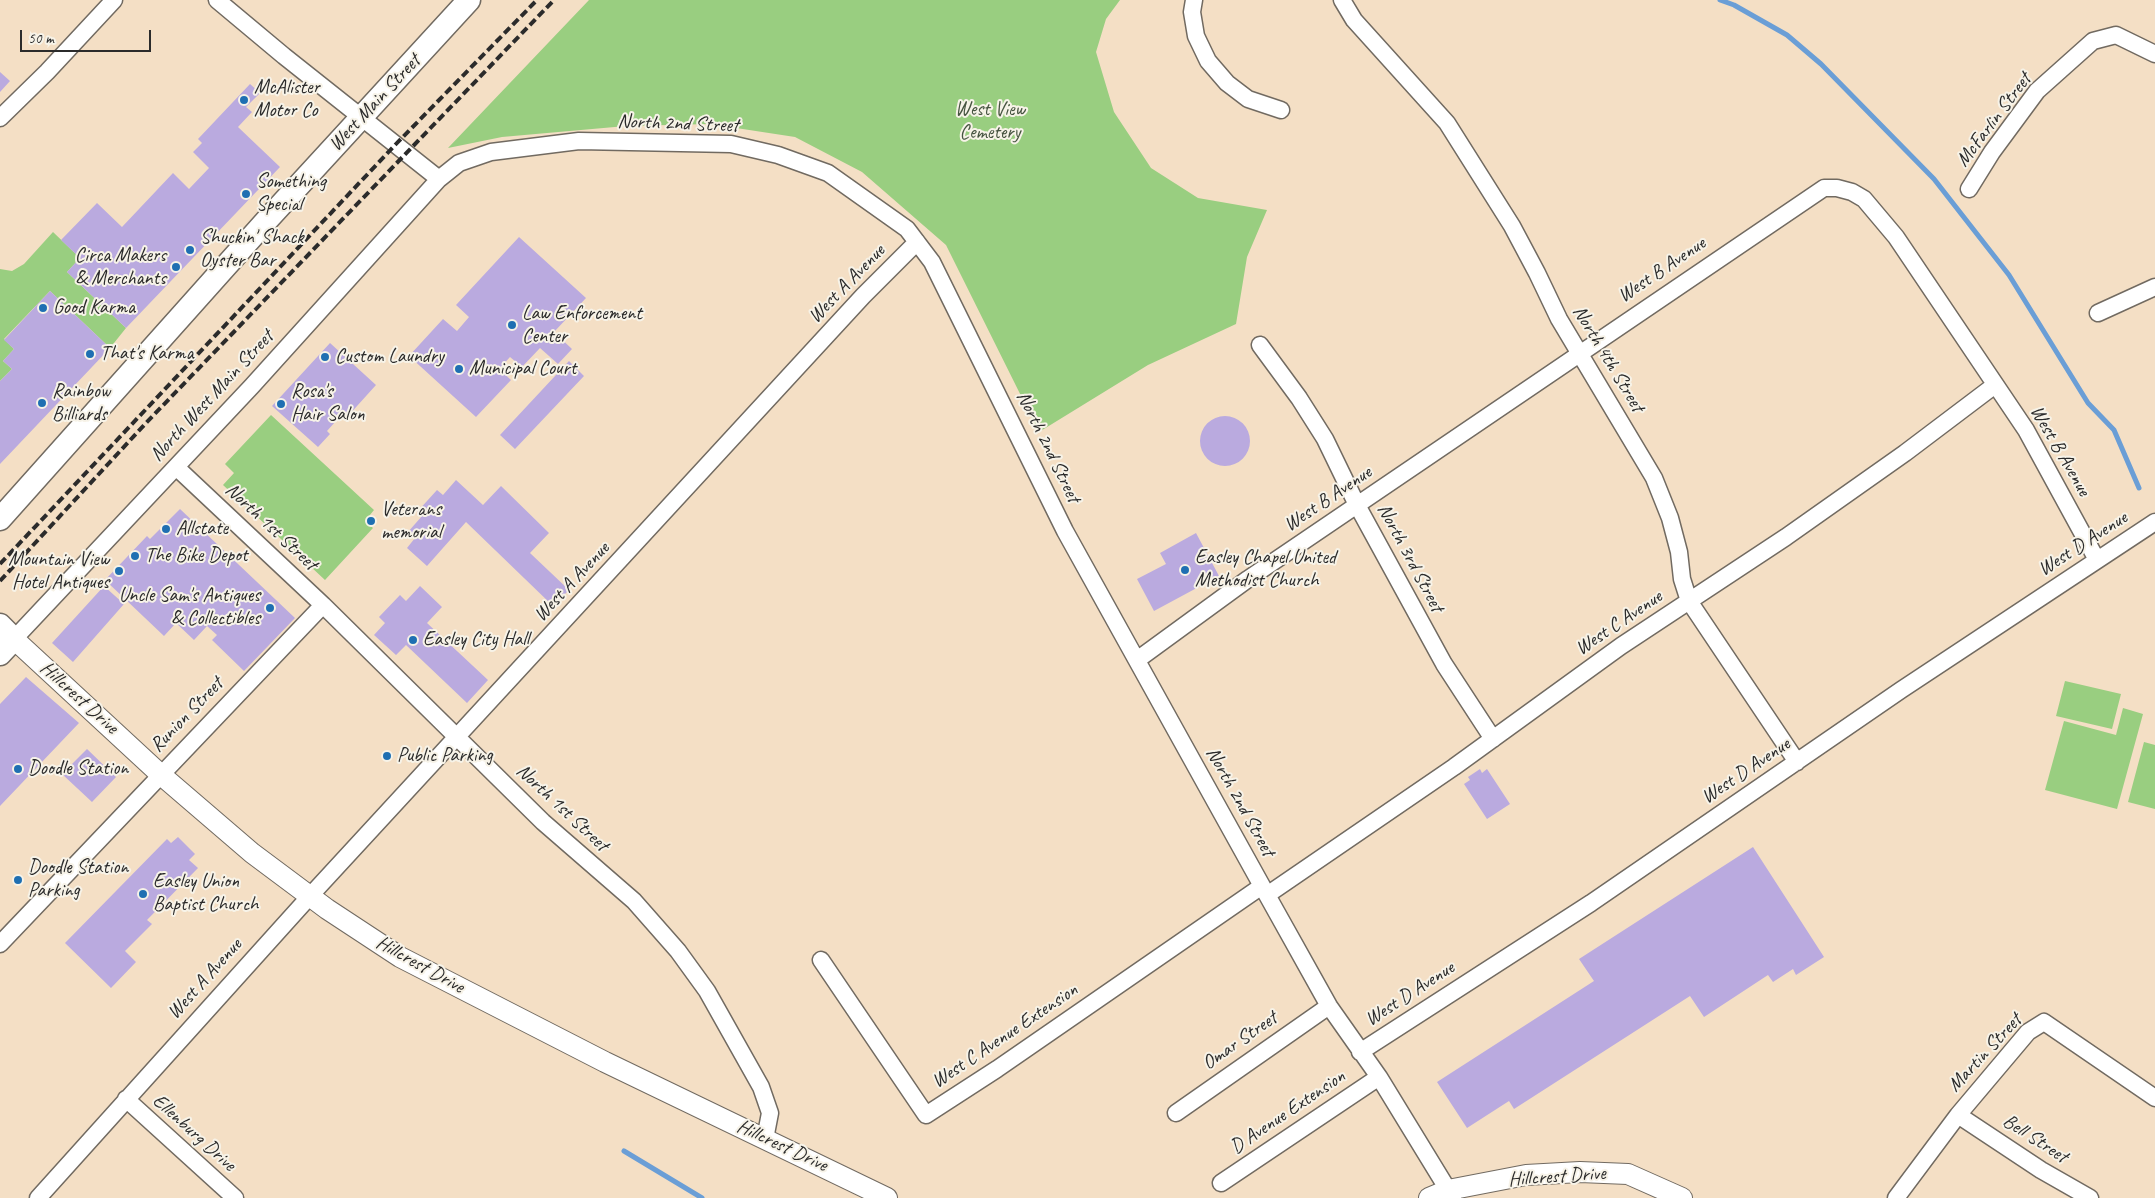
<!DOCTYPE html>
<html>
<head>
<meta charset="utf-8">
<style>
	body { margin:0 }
	#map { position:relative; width:2155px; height:1198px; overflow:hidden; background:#f4dfc5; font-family:Caveat,sans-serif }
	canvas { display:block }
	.scale { position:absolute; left:20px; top:30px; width:131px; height:22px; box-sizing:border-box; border:2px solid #2b2b2b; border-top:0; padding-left:6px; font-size:15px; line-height:18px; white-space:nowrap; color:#2b2b2b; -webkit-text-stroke:4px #f7f3e8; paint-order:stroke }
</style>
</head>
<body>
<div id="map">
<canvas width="2155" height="1198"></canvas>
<div class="scale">50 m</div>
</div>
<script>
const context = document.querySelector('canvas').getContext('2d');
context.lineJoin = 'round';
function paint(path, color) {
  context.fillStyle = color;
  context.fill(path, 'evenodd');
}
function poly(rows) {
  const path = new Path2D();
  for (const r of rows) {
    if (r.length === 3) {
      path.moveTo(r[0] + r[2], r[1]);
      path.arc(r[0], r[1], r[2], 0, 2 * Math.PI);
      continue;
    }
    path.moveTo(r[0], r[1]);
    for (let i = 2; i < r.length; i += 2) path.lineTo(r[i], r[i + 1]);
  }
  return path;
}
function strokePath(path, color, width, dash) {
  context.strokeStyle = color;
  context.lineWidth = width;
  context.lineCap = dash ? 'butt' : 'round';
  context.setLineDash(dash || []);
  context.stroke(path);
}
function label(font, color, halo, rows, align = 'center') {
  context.font = font + ' Caveat,sans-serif';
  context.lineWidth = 4;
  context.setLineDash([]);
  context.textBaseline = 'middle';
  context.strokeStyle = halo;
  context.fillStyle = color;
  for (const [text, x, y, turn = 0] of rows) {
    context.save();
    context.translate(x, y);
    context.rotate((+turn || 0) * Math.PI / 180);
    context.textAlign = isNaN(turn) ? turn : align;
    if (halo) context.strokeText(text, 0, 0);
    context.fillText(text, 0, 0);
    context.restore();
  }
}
paint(poly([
	[589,0,1120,0,1106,19,1096,52,1114,112,1151,168,1198,198,1267,210,1247,257,1236,324,1148,365,1039,432,946,245,862,172,795,137,710,124,626,126,502,137,448,148],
	[53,232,80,258,67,272,126,328,110,348,50,291,4,339,14,349,3,361,12,369,0,381,0,269,12,271,24,264],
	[271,415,374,510,365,521,373,528,325,580,223,485,234,473,225,464],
	[2065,681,2121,694,2112,729,2056,716],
	[2123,708,2143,714,2117,809,2045,790,2064,721,2116,735],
	[2144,742,2155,745,2155,809,2128,802]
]), '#99ce80');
strokePath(poly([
	[1720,0,1734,5,1787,35,1821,64,1934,179,2009,275,2088,403,2114,430,2139,488],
	[624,1151,702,1198]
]), '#6a9ed6', 5);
paint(poly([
	[0,72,10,81,0,92],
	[250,84,260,93,246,107,252,112,238,127,280,167,126,328,67,272,80,258,61,240,97,203,122,227,173,173,189,189,209,168,193,152,202,143,198,139],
	[519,237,586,298,554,332,572,349,558,364,540,348,522,367,510,357,499,369,511,380,476,417,409,356,443,319,457,331,469,317,456,305],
	[50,291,110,348,0,464,0,381,12,369,3,361,14,349,4,340],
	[330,343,376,385,348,416,344,412,327,431,330,434,318,447,272,406],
	[569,361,584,376,515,449,500,435],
	[1225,441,25],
	[456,480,483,505,501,486,549,533,530,553,569,590,553,606,466,522,427,566,407,548,415,538,408,532,422,516,417,512,437,490,443,495],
	[180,509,295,618,244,671,212,640,217,635,207,626,194,640,176,623,164,636,105,580,147,536,150,539],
	[1196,533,1219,576,1154,611,1137,579,1166,564,1160,553],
	[104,586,124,604,73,662,52,643],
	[420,586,442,607,427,623,488,680,467,703,406,645,396,655,374,635,385,623,379,617,400,595,406,601],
	[26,677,79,723,0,806,0,704],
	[87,749,116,777,92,802,62,774],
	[1480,769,1482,773,1487,769,1510,804,1487,819,1464,784,1470,780,1468,777],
	[178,837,195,854,189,860,198,868,147,920,152,924,125,951,136,962,111,988,65,943,167,839,171,843],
	[1753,847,1824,957,1796,975,1793,969,1773,982,1768,975,1704,1017,1690,996,1514,1109,1509,1101,1467,1128,1437,1082,1594,981,1579,959]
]), '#baaadf');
const minor = poly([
	[217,0,284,56,439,179],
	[1194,0,1192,12,1196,36,1208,61,1227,83,1248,99,1281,110],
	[1342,0,1354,20,1447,123,1512,226,1537,273,1559,319,1654,478,1670,518,1679,552,1682,579,1689,601,1797,762],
	[0,118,47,72,114,0],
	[1969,189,1992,152,2037,91,2093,41,2116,35,2155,54],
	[2098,313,2155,287],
	[1260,345,1299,398,1325,439,1357,505,1444,664,1493,739],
	[176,467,323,605,543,822,634,901,678,951,707,991,761,1087,770,1113,765,1139],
	[14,639,252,386,439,179,459,163,491,152,579,141,731,144,778,155,828,173,907,229,932,262,1065,531,1267,895,1329,1006,1379,1077,1453,1198],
	[1137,660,1248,579,1824,188,1837,188,1852,192,1864,199,1896,237,2026,430,2097,560],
	[1267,895,1454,767,1621,646,1786,537,1905,453,1995,385],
	[0,944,323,605],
	[821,960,926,1115,997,1069,1262,886],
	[1360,1052,1591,903,1901,690,2155,522],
	[126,1099,235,1198],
	[1176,1113,1329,1006],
	[1958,1115,2041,1170,2090,1198],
	[1221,1183,1379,1077],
	[38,1198,310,896,863,296,917,242],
	[1896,1198,1958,1115,2028,1032,2044,1022,2155,1098]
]);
const tertiary = poly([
	[14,639,160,774,252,853,327,909,400,957,605,1062,887,1198],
	[1429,1198,1448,1190,1526,1175,1580,1172,1628,1174,1682,1198]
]);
const secondary = poly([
	[0,519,267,220,469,0],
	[0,625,14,639,0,654]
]);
strokePath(minor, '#716a61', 19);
strokePath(tertiary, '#716a61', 22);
strokePath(secondary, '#716a61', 25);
strokePath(minor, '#fff', 16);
strokePath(tertiary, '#fff', 20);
strokePath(secondary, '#fff', 22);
strokePath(poly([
	[0,564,396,144,537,0],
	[0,581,146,423,554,0]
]), '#2b2b2b', 4, [8, 4]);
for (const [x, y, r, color] of [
	[244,100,5,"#1f6fb2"],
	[246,194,5,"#1f6fb2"],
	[190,250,5,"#1f6fb2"],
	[176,267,5,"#1f6fb2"],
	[43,308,5,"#1f6fb2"],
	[512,325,5,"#1f6fb2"],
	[90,354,5,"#1f6fb2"],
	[325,357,5,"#1f6fb2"],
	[459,369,5,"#1f6fb2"],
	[42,403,5,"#1f6fb2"],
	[281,404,5,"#1f6fb2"],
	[371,521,5,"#1f6fb2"],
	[166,529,5,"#1f6fb2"],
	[135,556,5,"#1f6fb2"],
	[1185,570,5,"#1f6fb2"],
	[119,571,5,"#1f6fb2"],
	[270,608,5,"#1f6fb2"],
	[413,640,5,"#1f6fb2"],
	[387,756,5,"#1f6fb2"],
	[18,769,5,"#1f6fb2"],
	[18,880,5,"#1f6fb2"],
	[143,894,5,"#1f6fb2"]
]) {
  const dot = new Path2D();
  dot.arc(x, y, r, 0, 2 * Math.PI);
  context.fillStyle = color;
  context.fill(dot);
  strokePath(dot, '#f7f3e8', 2);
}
label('20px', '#2b2b2b', '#f7f3e8', [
	["McAlister",254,88],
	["Motor Co",254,111],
	["Something",256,182],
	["Special",256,205],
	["Shuckin' Shack",200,238],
	["Oyster Bar",200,261],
	["Circa Makers",166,256,"right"],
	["& Merchants",166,279,"right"],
	["Good Karma",53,308],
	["Law Enforcement",522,314],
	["Center",522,337],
	["That's Karma",100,354],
	["Custom Laundry",335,357],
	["Municipal Court",469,369],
	["Rainbow",52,392],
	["Billiards",52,415],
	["Rosa's",291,392],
	["Hair Salon",291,415],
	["Veterans",381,510],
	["memorial",381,533],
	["Allstate",176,529],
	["The Bike Depot",145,556],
	["Easley Chapel United",1195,558],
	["Methodist Church",1195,581],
	["Mountain View",109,560,"right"],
	["Hotel Antiques",109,583,"right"],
	["Uncle Sam's Antiques",260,596,"right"],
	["& Collectibles",260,619,"right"],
	["Easley City Hall",423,640],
	["Public Parking",397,756],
	["Doodle Station",28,769],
	["Doodle Station",28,868],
	["Parking",28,891],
	["Easley Union",153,882],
	["Baptist Church",153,905]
], 'left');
label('20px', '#2b2b2b', '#f7f3e8', [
	["West Main Street",375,103,-47],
	["McFarlin Street",1994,120,-53],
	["North 2nd Street",678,124,2],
	["West B Avenue",1662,270,-34],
	["West A Avenue",847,284,-46],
	["North 4th Street",1608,359,59],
	["North West Main Street",212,396,-47],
	["North 2nd Street",1048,447,64],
	["West B Avenue",2060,451,60],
	["West B Avenue",1328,499,-34],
	["North 1st Street",271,527,43],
	["West D Avenue",2083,544,-33],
	["North 3rd Street",1410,558,62],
	["West A Avenue",572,582,-47],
	["West C Avenue",1619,623,-34],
	["Hillcrest Drive",79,698,42],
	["Runion Street",187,715,-46],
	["West D Avenue",1746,771,-34],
	["North 2nd Street",1240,802,61],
	["North 1st Street",562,808,43],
	["Hillcrest Drive",420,965,29],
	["West A Avenue",205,979,-48],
	["West D Avenue",1410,994,-33],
	["West C Avenue Extension",1005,1036,-34],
	["Omar Street",1240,1041,-35],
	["Martin Street",1985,1053,-47],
	["D Avenue Extension",1288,1112,-34],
	["Ellenburg Drive",194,1133,42],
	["Bell Street",2035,1139,33],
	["Hillcrest Drive",782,1146,25],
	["Hillcrest Drive",1557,1177,-4]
]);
label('20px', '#465440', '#f7f3e8', [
	["West View",990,110],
	["Cemetery",990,133]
]);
</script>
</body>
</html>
